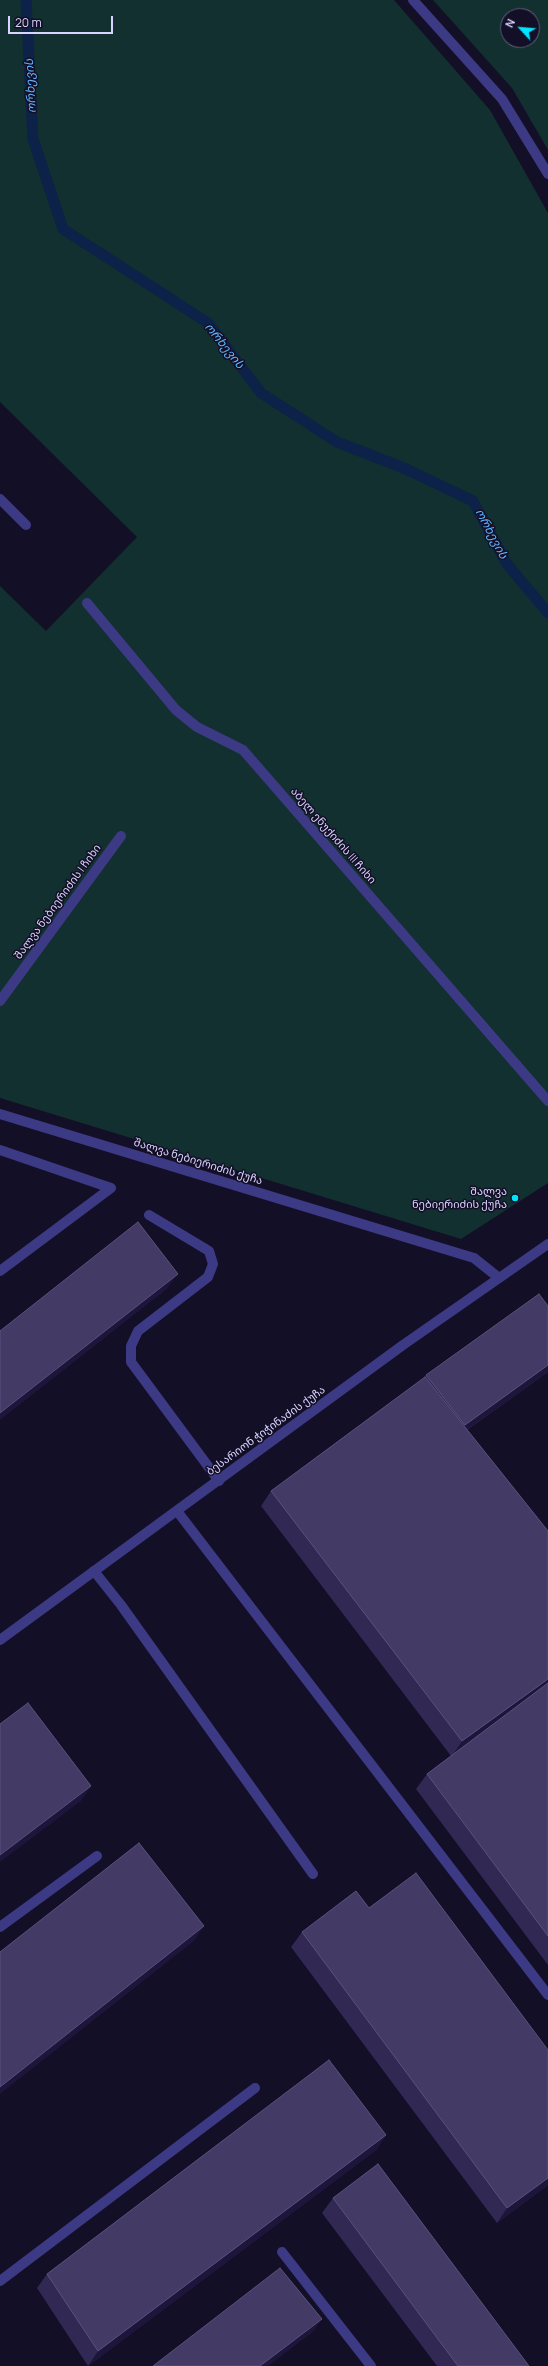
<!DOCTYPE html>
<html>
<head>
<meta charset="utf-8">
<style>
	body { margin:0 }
	#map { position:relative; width:548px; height:2366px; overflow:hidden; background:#130f26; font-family:Manrope,sans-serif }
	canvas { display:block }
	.north { position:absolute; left:500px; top:8px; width:40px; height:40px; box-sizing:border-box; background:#130f26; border:1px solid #625e7d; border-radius:50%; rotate:296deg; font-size:11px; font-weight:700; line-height:16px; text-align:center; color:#d9d4ff }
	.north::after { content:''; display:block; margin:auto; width:14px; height:18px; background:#00e5ff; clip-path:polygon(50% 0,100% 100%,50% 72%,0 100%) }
	.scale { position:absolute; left:8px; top:16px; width:105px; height:18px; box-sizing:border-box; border:2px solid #d9d4ff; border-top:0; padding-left:5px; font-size:12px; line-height:14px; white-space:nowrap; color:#d9d4ff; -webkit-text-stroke:3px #130f26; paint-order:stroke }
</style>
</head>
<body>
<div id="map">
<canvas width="548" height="2366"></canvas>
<div class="north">N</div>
<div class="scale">20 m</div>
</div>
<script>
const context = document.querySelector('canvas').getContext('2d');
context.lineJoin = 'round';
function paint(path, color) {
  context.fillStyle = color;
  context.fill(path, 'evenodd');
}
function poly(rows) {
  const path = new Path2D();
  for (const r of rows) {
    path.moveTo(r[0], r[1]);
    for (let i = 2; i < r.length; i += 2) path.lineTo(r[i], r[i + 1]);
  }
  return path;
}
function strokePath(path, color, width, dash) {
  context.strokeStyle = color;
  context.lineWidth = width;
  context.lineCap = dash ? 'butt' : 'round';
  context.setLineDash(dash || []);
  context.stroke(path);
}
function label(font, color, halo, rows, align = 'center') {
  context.font = font + ' Manrope,"Noto Sans Georgian",sans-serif';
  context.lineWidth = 3;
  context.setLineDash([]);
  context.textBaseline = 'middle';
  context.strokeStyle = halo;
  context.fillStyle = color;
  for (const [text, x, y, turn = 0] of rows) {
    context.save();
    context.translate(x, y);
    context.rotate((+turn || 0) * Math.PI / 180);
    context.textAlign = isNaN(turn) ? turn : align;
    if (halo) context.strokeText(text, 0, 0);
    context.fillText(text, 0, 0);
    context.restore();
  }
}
paint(poly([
	[0,0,394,0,490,110,548,213,548,1183,461,1239,0,1098,0,586,46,631,137,537,0,402],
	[433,0,548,0,548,150,512,88],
	[508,16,532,16,532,40,508,40]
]), '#12302f');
strokePath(poly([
	[26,0,33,139,63,229,208,323,261,393,337,442,404,468,473,501,507,564,548,613]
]), '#0c2248', 11);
strokePath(poly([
	[0,499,26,525],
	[87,603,176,710,197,727,243,750,548,1101],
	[0,1001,121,836],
	[0,1150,111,1188],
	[149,1215,209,1251,213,1264,208,1277,138,1331,131,1346,131,1362,219,1481],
	[0,1271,111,1188],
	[177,1511,548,1995],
	[94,1571,121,1605,313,1874],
	[0,1927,97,1856],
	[282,2252,371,2366],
	[0,2281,255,2088]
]), '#3d3a85', 10);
strokePath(poly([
	[413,0,502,99,548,174],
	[0,1114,474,1258,499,1278]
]), '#3d3a85', 10);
strokePath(poly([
	[0,1640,403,1345,548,1244]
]), '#3d3a85', 10);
paint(poly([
	[548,1306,548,1372,467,1430,548,1531,548,1965,416,1789,427,1774,451,1756,261,1506,271,1491,424,1378,426,1375],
	[302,1932,548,2185,497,2223,291,1947],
	[386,2135,376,2150,88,2366,37,2288,47,2274],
	[333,2198,529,2366,437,2366,322,2213]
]), '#312854');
paint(poly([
	[178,1274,167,1289,0,1420,0,1413],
	[548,1365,548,1372,455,1438,465,1425],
	[548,1679,548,1686,452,1756,462,1741],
	[91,1786,81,1801,0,1862,0,1855],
	[204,1926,194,1941,0,2094,0,2087],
	[386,2135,376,2150,88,2366,98,2351],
	[548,2178,548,2185,497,2223,507,2208],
	[322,2319,313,2332,268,2366,260,2366]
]), '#1d163a');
const building = poly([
	[138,1222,178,1274,0,1413,0,1331,138,1222],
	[539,1294,548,1306,548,1365,465,1425,426,1375,539,1294],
	[425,1377,548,1531,548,1679,462,1741,271,1491,425,1377],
	[548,1683,548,1936,427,1774,548,1683],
	[28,1703,91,1786,0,1855,0,1724,28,1703],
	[139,1843,204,1926,0,2087,0,1952,139,1843],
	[416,1873,548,2050,548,2178,507,2208,302,1932,356,1891,369,1908,416,1873],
	[329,2060,386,2135,98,2351,47,2274,329,2060],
	[378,2164,529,2366,458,2366,333,2198,378,2164],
	[280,2268,322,2319,260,2366,153,2366,280,2268]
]);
paint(building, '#433a66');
strokePath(building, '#5a527e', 1);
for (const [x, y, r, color] of [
	[515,1198,4,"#00e5ff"]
]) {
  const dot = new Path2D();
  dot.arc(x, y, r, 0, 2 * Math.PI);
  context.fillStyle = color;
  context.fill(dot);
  strokePath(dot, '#130f26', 1.5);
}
label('11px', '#d9d4ff', '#130f26', [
	["აბელ ენუქიძის III ჩიხი",333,836,49],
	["შალვა ნებიერიძის I ჩიხი",58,902,-54],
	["შალვა ნებიერიძის ქუჩა",198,1162,17],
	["ბესარიონ ჭიჭინაძის ქუჩა",266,1431,-36]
]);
label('11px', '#d9d4ff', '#130f26', [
	["შალვა",507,1192],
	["ნებიერიძის ქუჩა",507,1205]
], 'right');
label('italic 12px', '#62b6ff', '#130f26', [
	["ორხევის",31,86,-93],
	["ორხევის",224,346,51],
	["ორხევის",491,534,62]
]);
</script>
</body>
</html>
